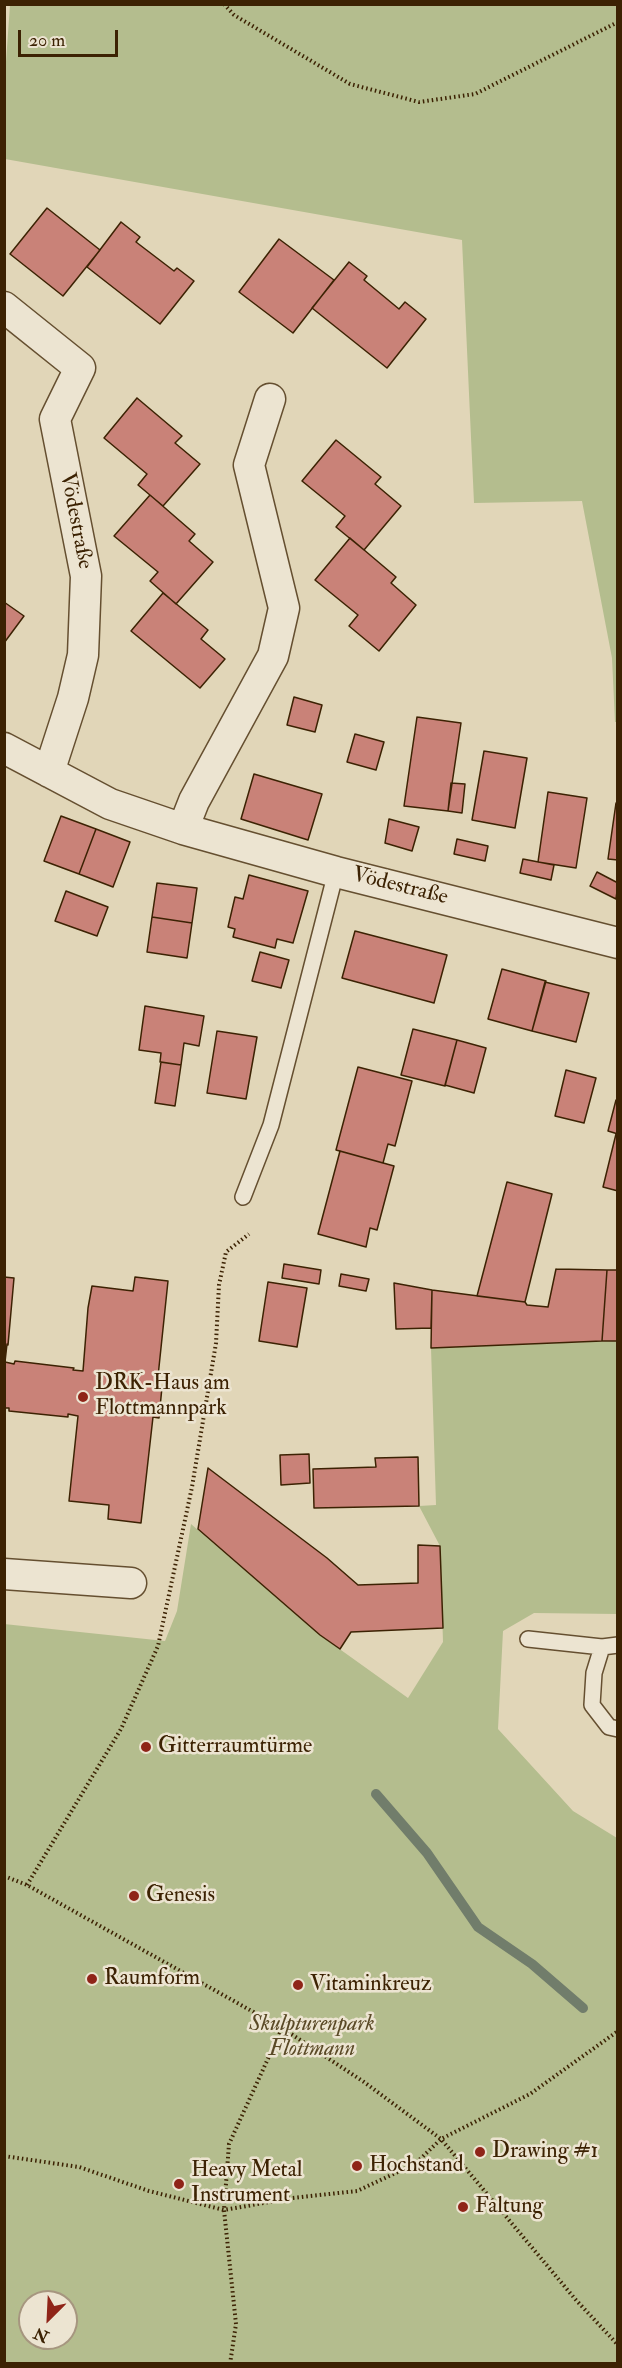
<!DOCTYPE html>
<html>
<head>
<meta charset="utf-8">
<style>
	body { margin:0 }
	#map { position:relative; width:622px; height:2368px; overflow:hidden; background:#e1d6b8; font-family:"IM FELL Double Pica",serif }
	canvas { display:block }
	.frame { position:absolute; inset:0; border:6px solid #3c2203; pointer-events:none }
	.north { position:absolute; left:18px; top:2290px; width:60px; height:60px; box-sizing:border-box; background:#ece4d1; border:2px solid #a6967f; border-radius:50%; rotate:204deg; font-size:16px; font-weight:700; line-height:24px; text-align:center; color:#3c2203 }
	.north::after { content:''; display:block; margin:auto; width:21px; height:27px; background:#8f2418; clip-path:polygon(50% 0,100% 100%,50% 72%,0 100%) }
	.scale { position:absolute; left:18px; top:30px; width:100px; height:27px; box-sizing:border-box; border:3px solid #3c2203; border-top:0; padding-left:8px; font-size:18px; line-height:21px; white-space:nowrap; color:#3c2203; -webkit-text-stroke:4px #ece4d1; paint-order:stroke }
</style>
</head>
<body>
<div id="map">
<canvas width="622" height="2368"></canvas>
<div class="frame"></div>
<div class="north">N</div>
<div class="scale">20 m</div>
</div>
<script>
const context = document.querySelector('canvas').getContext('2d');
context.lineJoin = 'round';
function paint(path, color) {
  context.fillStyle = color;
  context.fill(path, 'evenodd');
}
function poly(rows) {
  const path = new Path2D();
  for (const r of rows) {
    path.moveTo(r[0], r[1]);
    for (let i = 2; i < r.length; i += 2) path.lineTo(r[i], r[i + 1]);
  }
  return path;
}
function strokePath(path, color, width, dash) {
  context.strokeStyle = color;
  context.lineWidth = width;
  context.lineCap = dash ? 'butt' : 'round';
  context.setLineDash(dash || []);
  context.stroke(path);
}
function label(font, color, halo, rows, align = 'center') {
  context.font = font + ' "IM FELL Double Pica",serif';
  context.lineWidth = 5;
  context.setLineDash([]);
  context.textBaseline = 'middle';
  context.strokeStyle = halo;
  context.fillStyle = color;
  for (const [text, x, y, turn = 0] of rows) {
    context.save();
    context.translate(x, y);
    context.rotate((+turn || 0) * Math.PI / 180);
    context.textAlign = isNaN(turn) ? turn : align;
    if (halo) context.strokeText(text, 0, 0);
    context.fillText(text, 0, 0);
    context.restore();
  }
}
paint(poly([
	[10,5,617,5,617,722,615,722,612,658,582,501,474,503,462,240,5,159,4,90],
	[617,1341,617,1614,534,1613,503,1631,498,1729,573,1811,617,1838,617,2363,5,2363,4,1624,165,1641,177,1611,191,1524,320,1635,408,1698,443,1642,440,1546,419,1506,436,1505,431,1348],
	[30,2302,66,2302,66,2338,30,2338]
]), '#b4bd8e');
strokePath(poly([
	[376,1794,427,1853,478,1927,532,1964,583,2008]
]), '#717d6b', 10);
const building = poly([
	[47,208,100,250,63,296,10,254,47,208],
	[121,222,140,237,136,242,174,271,177,268,194,281,160,324,87,267,121,222],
	[279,239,334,280,293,333,239,292,279,239],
	[349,262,367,276,364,280,399,309,405,302,426,319,387,368,312,308,349,262],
	[137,398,182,436,175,443,200,464,163,506,138,485,147,474,104,438,137,398],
	[336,440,381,477,375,484,401,506,364,550,336,527,345,516,302,481,336,440],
	[150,495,195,534,189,541,213,562,176,604,150,581,158,572,114,536,150,495],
	[350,538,396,577,391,583,416,605,379,651,349,626,358,615,315,580,350,538],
	[163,593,208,630,201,639,225,659,200,688,131,631,163,593],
	[4,602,24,616,4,643,4,602],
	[294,697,322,705,315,732,287,725,294,697],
	[417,717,461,723,448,811,404,806,417,717],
	[355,734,384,742,376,770,347,762,355,734],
	[484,751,527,758,515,828,472,820,484,751],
	[254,774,322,794,308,840,241,819,254,774],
	[451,783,465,784,462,813,448,811,451,783],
	[548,792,587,798,576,868,538,862,548,792],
	[616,803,618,803,618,860,608,859,616,803],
	[61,816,96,829,79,874,44,861,61,816],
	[389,819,419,827,412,851,385,843,389,819],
	[96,829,130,842,113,887,79,874,96,829],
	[457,839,488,846,485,861,454,854,457,839],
	[523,859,554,865,551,880,520,873,523,859],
	[597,872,618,883,616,899,590,886,597,872],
	[249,875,308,891,293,943,277,939,275,948,233,937,235,929,228,927,235,897,243,899,249,875],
	[157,883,197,888,192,923,152,917,157,883],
	[66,891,108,907,97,936,55,921,66,891],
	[152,917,192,923,187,958,147,952,152,917],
	[355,931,447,955,434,1003,342,978,355,931],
	[260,952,289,960,281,988,252,981,260,952],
	[502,969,546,981,532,1031,488,1019,502,969],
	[545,982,589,993,576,1042,532,1031,545,982],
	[145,1006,204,1016,199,1046,184,1043,181,1065,160,1062,161,1053,139,1050,145,1006],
	[413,1029,457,1040,445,1086,401,1075,413,1029],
	[217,1031,257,1037,246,1099,207,1093,217,1031],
	[457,1040,486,1048,474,1093,445,1085,457,1040],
	[161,1062,181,1065,175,1106,155,1103,161,1062],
	[358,1067,412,1081,395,1146,388,1144,383,1163,336,1150,358,1067],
	[566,1070,596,1078,584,1123,555,1116,566,1070],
	[616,1100,618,1100,618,1134,608,1131,616,1100],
	[616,1134,618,1134,618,1191,603,1187,616,1134],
	[340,1151,394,1166,377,1230,370,1228,366,1247,318,1234,340,1151],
	[507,1182,552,1194,525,1302,477,1296,507,1182],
	[284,1264,321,1270,319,1284,282,1278,284,1264],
	[556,1269,607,1270,602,1341,431,1348,432,1290,525,1302,527,1305,548,1307,556,1269],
	[607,1270,618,1270,618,1341,602,1341,607,1270],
	[341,1274,369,1279,366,1291,339,1286,341,1274],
	[4,1277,14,1278,8,1345,7,1344,5,1362,14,1364,15,1361,74,1368,73,1370,83,1371,88,1308,92,1286,133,1291,135,1277,168,1281,157,1386,162,1387,159,1418,153,1417,141,1523,108,1519,109,1505,69,1501,78,1416,68,1414,68,1417,9,1411,9,1408,4,1408,4,1277],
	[268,1282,307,1288,297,1347,259,1341,268,1282],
	[394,1283,432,1290,431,1328,396,1329,394,1283],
	[309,1454,310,1483,281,1485,280,1455,309,1454],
	[418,1457,419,1506,314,1508,313,1469,376,1467,375,1458,418,1457],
	[208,1468,327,1558,358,1585,418,1583,418,1545,440,1546,443,1628,351,1632,340,1649,320,1635,198,1529,208,1468]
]);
paint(building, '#c98278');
strokePath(building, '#3c2203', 1.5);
const lane = poly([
	[243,1197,271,1125,336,872],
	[528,1639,602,1647,618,1645],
	[602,1647,594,1673,592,1705,609,1727,618,1729]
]);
const street = poly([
	[4,307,80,368,55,419,86,576,83,655,73,698,49,772],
	[4,748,110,804,183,829,336,872,618,943],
	[183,829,194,801,273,656,284,608,249,465,270,399],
	[4,1574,131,1583]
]);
strokePath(lane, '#654f30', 18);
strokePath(street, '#654f30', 33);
strokePath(poly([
	[224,4,234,15,350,84,419,102,475,94,618,22],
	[4,1876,27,1885,282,2028,364,2082,441,2139,576,2300,618,2345],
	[27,1885,121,1729,158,1646,192,1487,216,1343,219,1285,226,1252,249,1234],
	[4,2156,79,2167,149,2191,224,2210,229,2144,282,2028],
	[230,2364,236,2324,224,2210,292,2198,357,2191,415,2164,441,2139,530,2094,618,2031]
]), '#3c2203', 4, [1.5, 3]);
strokePath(lane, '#ece4d1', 15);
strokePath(street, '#ece4d1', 30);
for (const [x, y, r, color] of [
	[83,1397,6,"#8f2418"],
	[146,1747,6,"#8f2418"],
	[134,1896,6,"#8f2418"],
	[92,1979,6,"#8f2418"],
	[298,1985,6,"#8f2418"],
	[480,2152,6,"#8f2418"],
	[357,2166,6,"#8f2418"],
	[179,2184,6,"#8f2418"],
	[463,2207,6,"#8f2418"]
]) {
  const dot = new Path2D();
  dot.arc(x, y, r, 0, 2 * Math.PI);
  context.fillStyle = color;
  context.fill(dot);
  strokePath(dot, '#ece4d1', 2);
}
label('22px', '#3c2203', '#ece4d1', [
	["Vödestraße",75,521,79],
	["Vödestraße",400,887,14]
]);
label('22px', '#3c2203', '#ece4d1', [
	["DRK-Haus am",95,1384],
	["Flottmannpark",95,1409],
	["Gitterraumtürme",158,1747],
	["Genesis",146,1896],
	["Raumform",104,1979],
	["Vitaminkreuz",310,1985],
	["Drawing #1",492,2152],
	["Hochstand",369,2166],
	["Heavy Metal",191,2171],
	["Instrument",191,2196],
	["Faltung",475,2207]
], 'left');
label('italic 22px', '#5a4926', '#ece4d1', [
	["Skulpturenpark",312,2025],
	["Flottmann",312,2050]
]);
</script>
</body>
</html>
